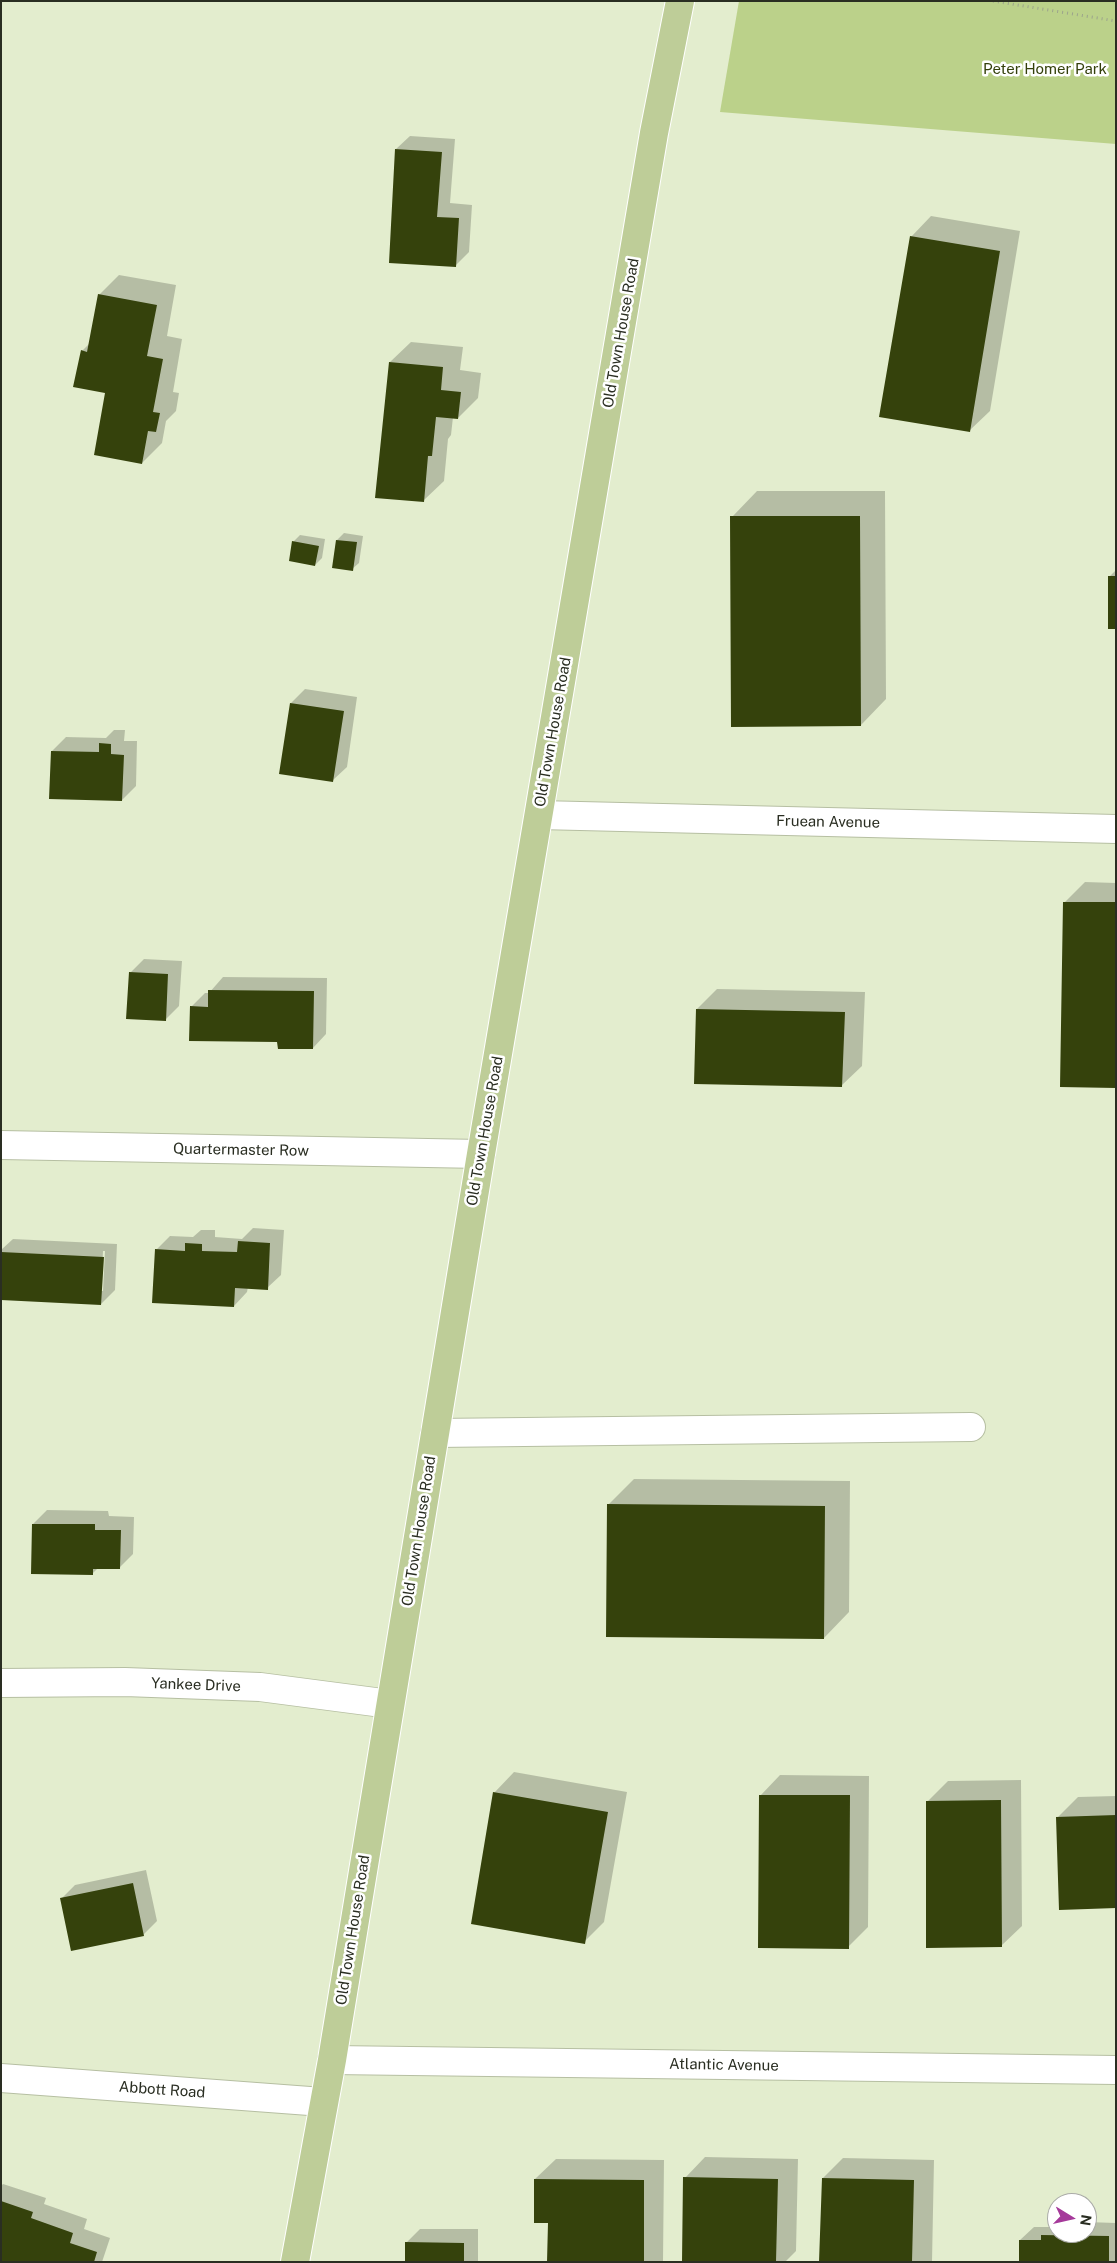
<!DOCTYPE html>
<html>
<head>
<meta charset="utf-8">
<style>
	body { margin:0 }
	#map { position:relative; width:1117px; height:2263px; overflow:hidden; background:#e3edce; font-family:"Public Sans",sans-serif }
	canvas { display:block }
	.frame { position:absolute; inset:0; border:2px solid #2a2e22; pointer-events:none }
	.north { position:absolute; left:1047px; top:2193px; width:50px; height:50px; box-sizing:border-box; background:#fff; border:1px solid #aaaba7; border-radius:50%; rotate:99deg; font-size:14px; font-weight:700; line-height:20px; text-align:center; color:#2a2e22 }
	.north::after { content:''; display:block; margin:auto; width:18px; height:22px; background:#a5399a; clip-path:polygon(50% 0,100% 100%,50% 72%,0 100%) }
</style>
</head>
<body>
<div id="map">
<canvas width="1117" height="2263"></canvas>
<div class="frame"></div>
<div class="north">N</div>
</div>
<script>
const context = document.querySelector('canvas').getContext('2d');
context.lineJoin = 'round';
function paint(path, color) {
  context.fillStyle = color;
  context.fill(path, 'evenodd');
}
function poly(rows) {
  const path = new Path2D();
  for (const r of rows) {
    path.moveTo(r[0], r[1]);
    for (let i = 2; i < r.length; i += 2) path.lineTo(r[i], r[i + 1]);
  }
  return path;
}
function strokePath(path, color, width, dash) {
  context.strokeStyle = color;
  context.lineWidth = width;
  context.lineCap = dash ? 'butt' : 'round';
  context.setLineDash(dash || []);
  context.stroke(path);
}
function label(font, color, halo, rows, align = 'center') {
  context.font = font + ' "Public Sans",sans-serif';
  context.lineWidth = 5;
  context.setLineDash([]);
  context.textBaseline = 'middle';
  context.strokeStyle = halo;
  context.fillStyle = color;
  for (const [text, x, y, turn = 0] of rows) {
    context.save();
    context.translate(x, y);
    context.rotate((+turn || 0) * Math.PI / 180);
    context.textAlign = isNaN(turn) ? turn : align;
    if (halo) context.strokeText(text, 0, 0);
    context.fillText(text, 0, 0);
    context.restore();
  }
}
paint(poly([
	[739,1,1116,1,1116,144,720,112]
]), '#bbd18a');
paint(poly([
	[410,136,455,139,450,203,472,205,469,252,455,266,396,149],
	[931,216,1020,231,990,411,969,431,911,237],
	[119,275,176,285,167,336,182,339,173,392,179,393,176,411,166,421,162,443,142,463,107,392,82,351,90,343,99,295],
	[411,342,463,347,460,370,481,373,478,398,458,418,453,417,451,435,448,439,444,481,423,501,376,497,390,362],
	[757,491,885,491,886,699,861,725,732,517],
	[344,533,363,536,359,563,352,569,337,540],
	[300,535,325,539,322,558,315,565,293,542],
	[1116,570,1116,628,1109,577],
	[305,689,357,697,347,767,333,780,291,703],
	[114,730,125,730,124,741,137,741,136,786,122,800,52,751,66,737,106,738],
	[1085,882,1116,883,1116,1087,1065,902],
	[144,959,182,961,179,1006,165,1020,130,973],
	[223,977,327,978,326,1034,313,1048,279,1040,191,1007,205,993,209,993],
	[717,989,865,992,862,1066,841,1086,697,1009],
	[253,1228,284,1230,281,1275,267,1288,248,1287,247,1292,234,1306,156,1250,170,1236,193,1237,201,1230,215,1230,215,1237,242,1239],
	[13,1239,117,1244,115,1290,101,1304,1,1299,1,1250],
	[103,1251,105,1251,103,1291,101,1291],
	[634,1479,850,1481,849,1612,824,1638,609,1504],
	[47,1510,108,1511,109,1516,134,1517,133,1554,119,1568,98,1568,92,1574,33,1524],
	[514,1772,627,1792,604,1922,584,1942,494,1793],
	[780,1775,869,1776,868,1927,848,1947,760,1796],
	[1021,1780,1022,1926,1001,1946,928,1801,948,1781],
	[1116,1796,1116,1907,1057,1818,1078,1797],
	[146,1870,157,1921,143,1935,62,1898,75,1885],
	[705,2157,798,2159,796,2251,785,2262,683,2262,685,2178],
	[843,2158,934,2160,932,2262,821,2262,823,2178],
	[556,2159,664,2160,663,2262,549,2262,549,2222,535,2179],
	[3,2184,46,2198,44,2204,87,2219,84,2229,110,2238,102,2262,1,2262,1,2186],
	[1057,2221,1057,2233,1087,2233,1087,2222,1116,2223,1116,2262,1020,2262,1020,2240,1034,2227,1050,2227],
	[420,2229,478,2229,478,2262,406,2262,406,2243]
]), '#0003');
paint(poly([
	[395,149,442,152,437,217,459,218,456,267,389,263],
	[910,236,1000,251,970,432,879,417],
	[98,294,157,305,147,356,163,359,153,412,160,413,156,432,148,431,142,464,94,455,105,393,73,387,81,350,87,352],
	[389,362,443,367,441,390,461,392,458,419,436,417,432,456,428,456,424,502,375,498],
	[730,516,860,516,861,726,731,727],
	[336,540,357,542,353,571,332,568],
	[292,541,319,546,315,566,289,561],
	[1108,576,1116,576,1116,629,1108,629],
	[290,703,344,711,333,782,279,774],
	[99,743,111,744,111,754,124,755,122,801,49,799,51,751,99,752],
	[1063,902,1116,902,1116,1088,1060,1087],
	[129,972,168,974,166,1021,126,1019],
	[208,990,314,991,313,1049,278,1049,277,1042,189,1041,190,1006,208,1007],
	[696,1009,845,1012,842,1087,694,1084],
	[238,1241,270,1243,268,1290,235,1288,234,1307,152,1303,155,1249,185,1251,185,1243,202,1244,202,1251,237,1252],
	[1,1252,104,1257,101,1305,1,1300],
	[607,1504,825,1506,824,1639,606,1637],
	[32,1524,95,1524,95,1530,121,1530,120,1569,93,1569,93,1575,31,1574],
	[493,1792,608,1812,585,1944,471,1924],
	[759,1795,850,1795,849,1949,758,1948],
	[1001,1800,1002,1947,926,1948,926,1801],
	[1116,1815,1116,1908,1059,1910,1056,1817],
	[133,1883,144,1936,71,1951,60,1898],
	[683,2177,778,2179,776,2262,682,2262],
	[822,2178,914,2180,912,2262,819,2262],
	[534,2179,644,2180,644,2262,547,2262,548,2223,534,2223],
	[1,2201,33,2212,31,2218,73,2233,70,2243,97,2252,94,2262,1,2262],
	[1041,2235,1109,2236,1109,2262,1019,2262,1019,2240,1041,2240],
	[405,2242,464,2243,464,2262,405,2262]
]), '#35420c');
const minor = poly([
	[539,815,1116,829],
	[1,1145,481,1154],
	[435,1433,971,1427],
	[1,1683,125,1682,260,1687,390,1704],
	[332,2060,1116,2070],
	[1,2078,323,2102]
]);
const major = poly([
	[295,2262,332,2060,481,1154,654,133,680,1]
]);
strokePath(minor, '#b6bfa2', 30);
strokePath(major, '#fff', 30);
strokePath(poly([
	[993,1,1116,21]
]), '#9ca48c', 3, [1, 4]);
strokePath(minor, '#fff', 28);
strokePath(major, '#becd98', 28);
label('15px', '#34400b', '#fff', [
	["Peter Homer Park",1045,69]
]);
label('15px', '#2a2e22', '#fff', [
	["Old Town House Road",621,333,-80],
	["Old Town House Road",553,732,-80],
	["Fruean Avenue",828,822,1],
	["Old Town House Road",485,1131,-80],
	["Quartermaster Row",241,1150,1],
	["Old Town House Road",419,1531,-81],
	["Yankee Drive",196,1685,2],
	["Old Town House Road",353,1930,-81],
	["Atlantic Avenue",724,2065,1],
	["Abbott Road",162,2090,4]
]);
</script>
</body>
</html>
